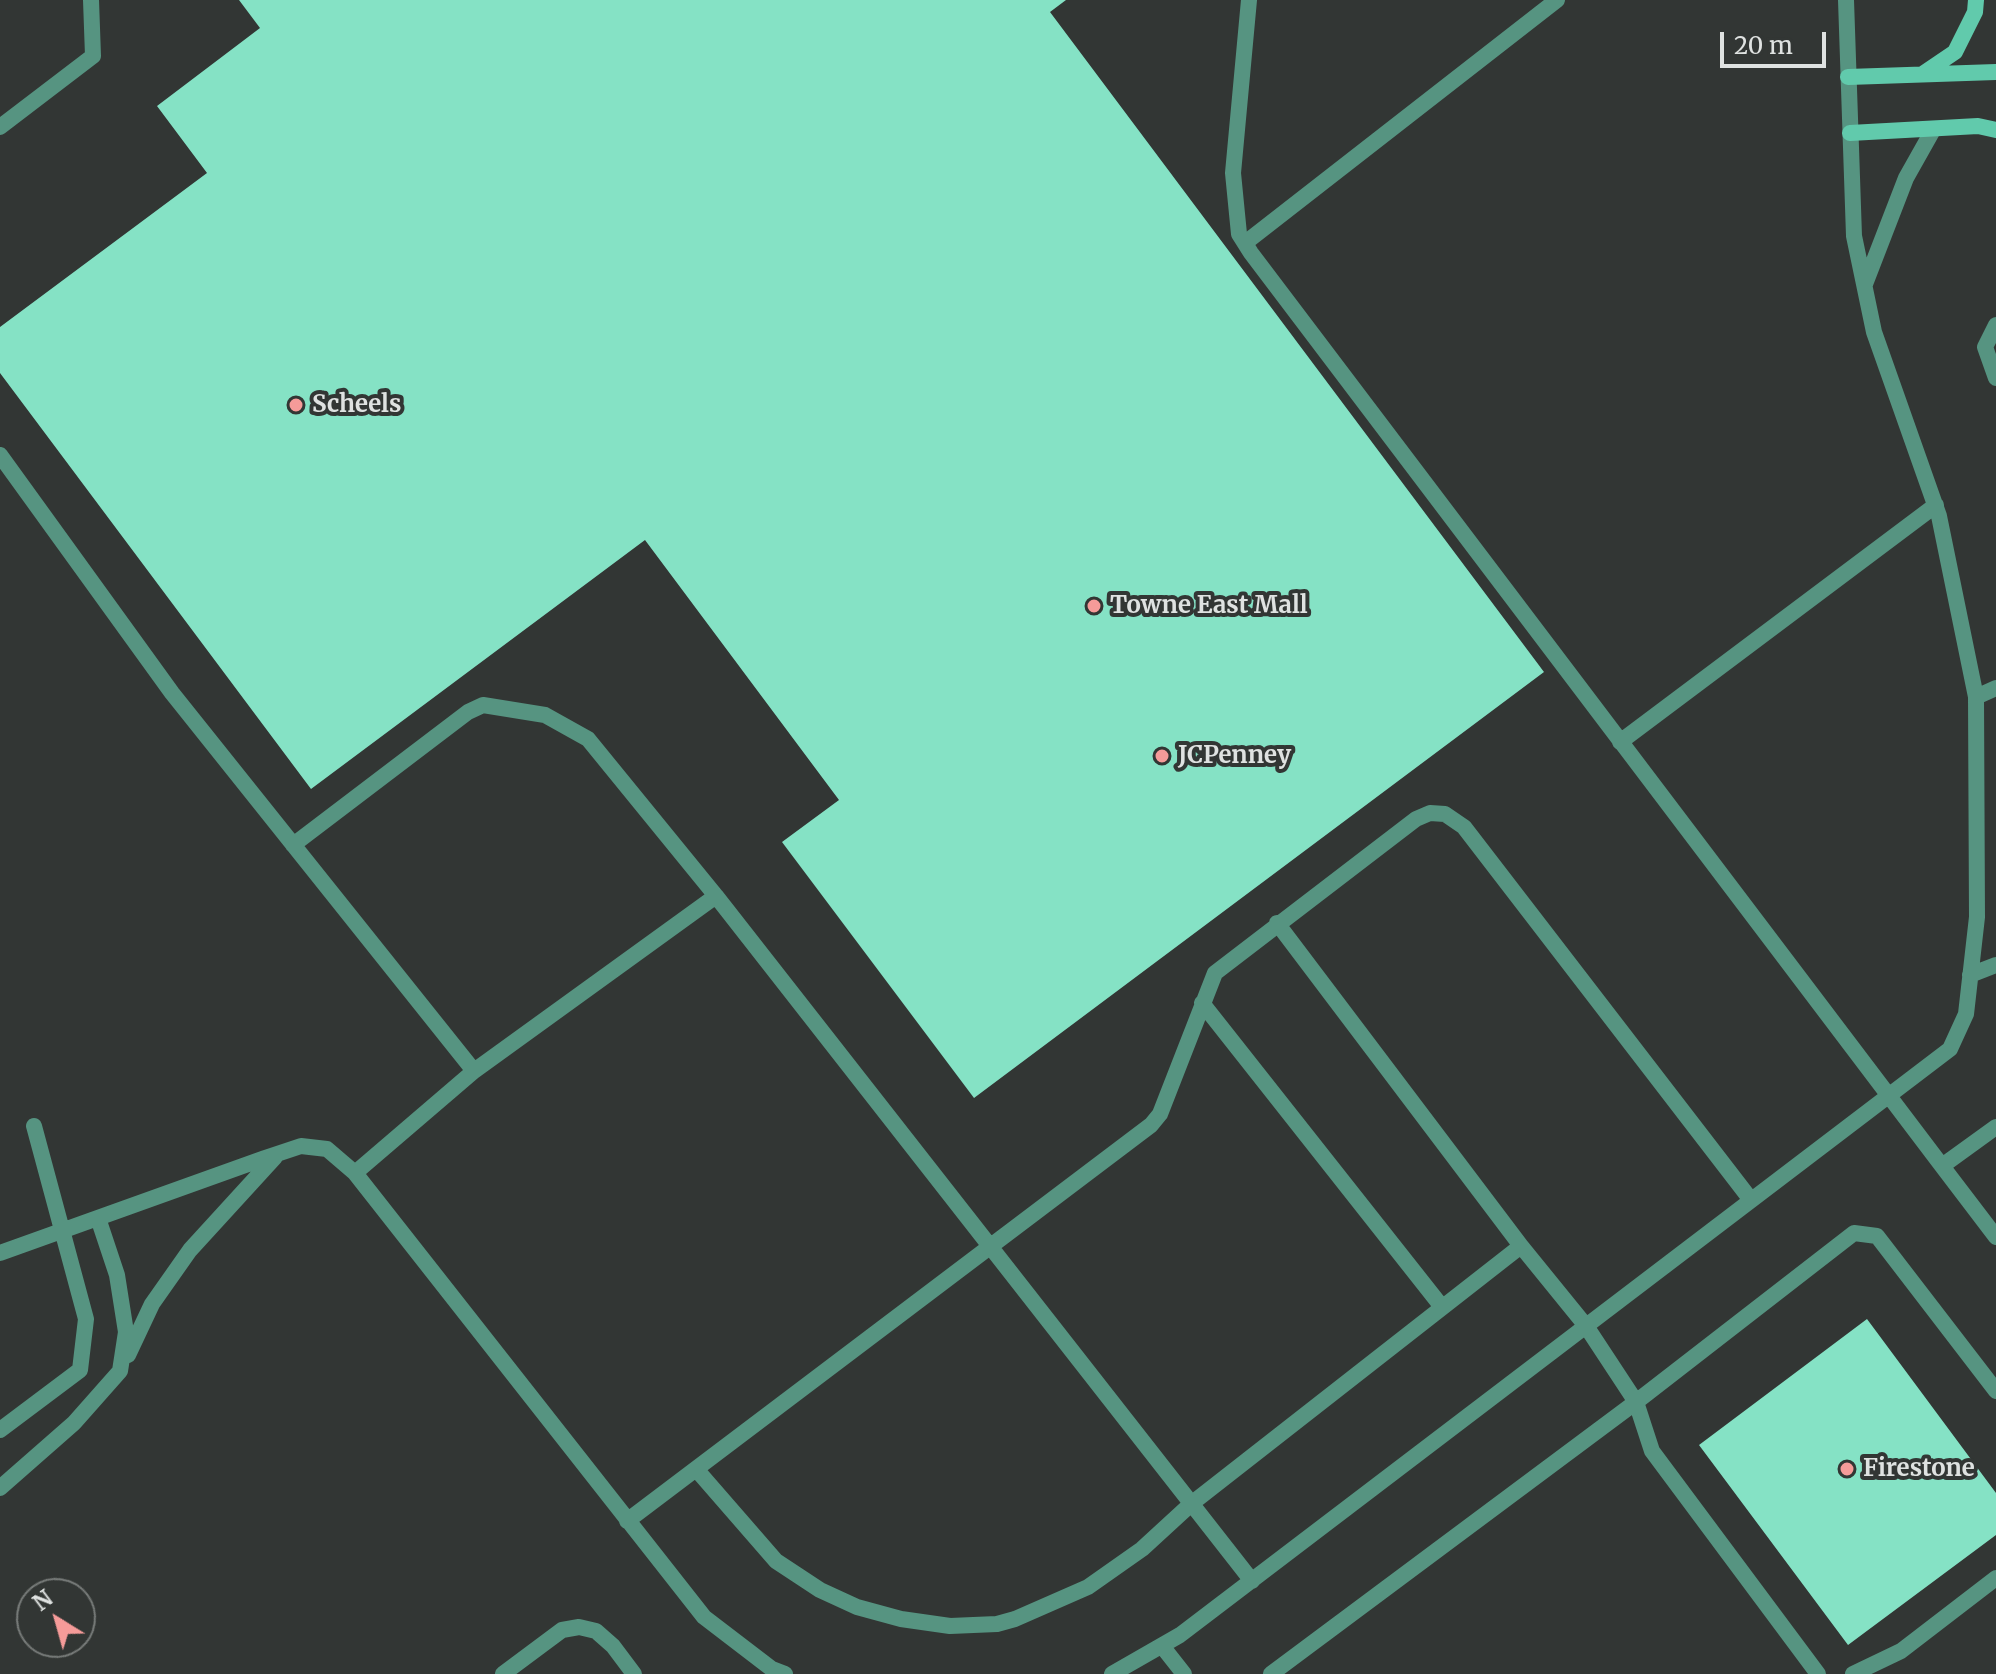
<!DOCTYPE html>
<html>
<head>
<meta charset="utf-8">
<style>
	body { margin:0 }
	#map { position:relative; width:1996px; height:1674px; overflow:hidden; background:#323634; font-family:Merriweather,serif }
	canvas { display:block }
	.north { position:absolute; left:16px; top:1578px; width:80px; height:80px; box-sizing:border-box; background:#323634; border:2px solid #777b79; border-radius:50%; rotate:323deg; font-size:22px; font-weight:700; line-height:32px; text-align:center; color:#dfe2e1 }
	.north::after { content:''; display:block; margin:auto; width:28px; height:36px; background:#f59b99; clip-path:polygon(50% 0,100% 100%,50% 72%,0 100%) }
	.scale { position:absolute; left:1720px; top:32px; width:106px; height:36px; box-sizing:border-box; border:4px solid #dfe2e1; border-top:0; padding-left:10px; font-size:24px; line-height:28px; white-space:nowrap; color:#dfe2e1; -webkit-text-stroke:6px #323634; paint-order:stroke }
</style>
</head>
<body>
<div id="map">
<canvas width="1996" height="1674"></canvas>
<div class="north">N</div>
<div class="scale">20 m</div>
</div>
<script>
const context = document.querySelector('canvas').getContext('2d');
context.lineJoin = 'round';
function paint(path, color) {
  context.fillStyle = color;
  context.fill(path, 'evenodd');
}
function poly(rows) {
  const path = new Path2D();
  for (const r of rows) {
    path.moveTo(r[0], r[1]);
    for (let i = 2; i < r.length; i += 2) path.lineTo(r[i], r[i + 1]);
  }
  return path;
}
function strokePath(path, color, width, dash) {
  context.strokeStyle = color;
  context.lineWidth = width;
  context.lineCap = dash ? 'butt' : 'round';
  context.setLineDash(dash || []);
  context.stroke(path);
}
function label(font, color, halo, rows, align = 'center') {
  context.font = font + ' Merriweather,serif';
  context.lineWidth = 8;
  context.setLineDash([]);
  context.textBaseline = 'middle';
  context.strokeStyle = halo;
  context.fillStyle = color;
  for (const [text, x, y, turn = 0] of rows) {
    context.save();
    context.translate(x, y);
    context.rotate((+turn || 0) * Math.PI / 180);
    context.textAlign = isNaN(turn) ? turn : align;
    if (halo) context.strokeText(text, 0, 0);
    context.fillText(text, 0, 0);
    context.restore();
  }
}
paint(poly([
	[239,0,1066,0,1050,12,1544,672,974,1098,782,842,839,800,645,540,311,789,0,373,0,327,207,173,157,106,260,28],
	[1867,1319,1996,1493,1996,1535,1848,1645,1699,1445]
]), '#85e2c5');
strokePath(poly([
	[1249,0,1233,173,1239,234,1251,253,1942,1166,1996,1127],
	[0,127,93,56,91,0],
	[1245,243,1557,0],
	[1865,284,1906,178,1933,130],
	[1996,325,1985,347,1996,378],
	[0,455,172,693,474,1071,355,1173],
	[1976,697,1996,688],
	[1620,742,1936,505],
	[293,845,468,712,483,705,545,715,588,739,716,896],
	[1277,923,1521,1246],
	[1970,975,1996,965],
	[1202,1003,1442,1307],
	[474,1071,716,896,1252,1581],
	[1942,1166,1996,1237],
	[0,1253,265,1158,301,1146,327,1149,355,1173,704,1617,772,1669,785,1674],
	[128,1355,152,1304,190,1250,275,1157],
	[0,1430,80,1370,86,1319,34,1126],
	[696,1469,776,1561,820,1590,857,1607,901,1619,950,1626,997,1624,1015,1619,1088,1587,1142,1549,1191,1504,1521,1246,1586,1326,1636,1402,1652,1451,1818,1674],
	[0,1488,74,1423,120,1371,126,1332,117,1275,98,1218],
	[627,1521,1151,1125,1160,1114,1215,973,1416,819,1430,813,1445,814,1464,827,1751,1200],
	[1162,1646,1184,1674],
	[503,1674,562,1630,579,1627,596,1631,613,1646,634,1674],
	[1112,1674,1180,1635,1950,1049,1966,1014,1977,917,1976,697,1939,516,1874,332,1854,236,1846,0],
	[1271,1674,1636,1402,1854,1233,1877,1236,1996,1391],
	[1853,1674,1901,1651,1996,1578]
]), '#569481', 16);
strokePath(poly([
	[1924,73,1955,52,1975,12,1976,0],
	[1848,77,1996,72],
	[1850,133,1978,126,1996,130]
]), '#61caac', 16);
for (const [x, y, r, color] of [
	[296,405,8,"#f59b99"],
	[1094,606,8,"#f59b99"],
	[1162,756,8,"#f59b99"],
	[1847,1469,8,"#f59b99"]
]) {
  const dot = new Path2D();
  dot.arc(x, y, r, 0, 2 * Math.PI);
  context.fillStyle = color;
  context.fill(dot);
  strokePath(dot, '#323634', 3);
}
label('bold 24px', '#dfe2e1', '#323634', [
	["Scheels",312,405],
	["Towne East Mall",1110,606],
	["JCPenney",1178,756],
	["Firestone",1863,1469]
], 'left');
</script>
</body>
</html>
